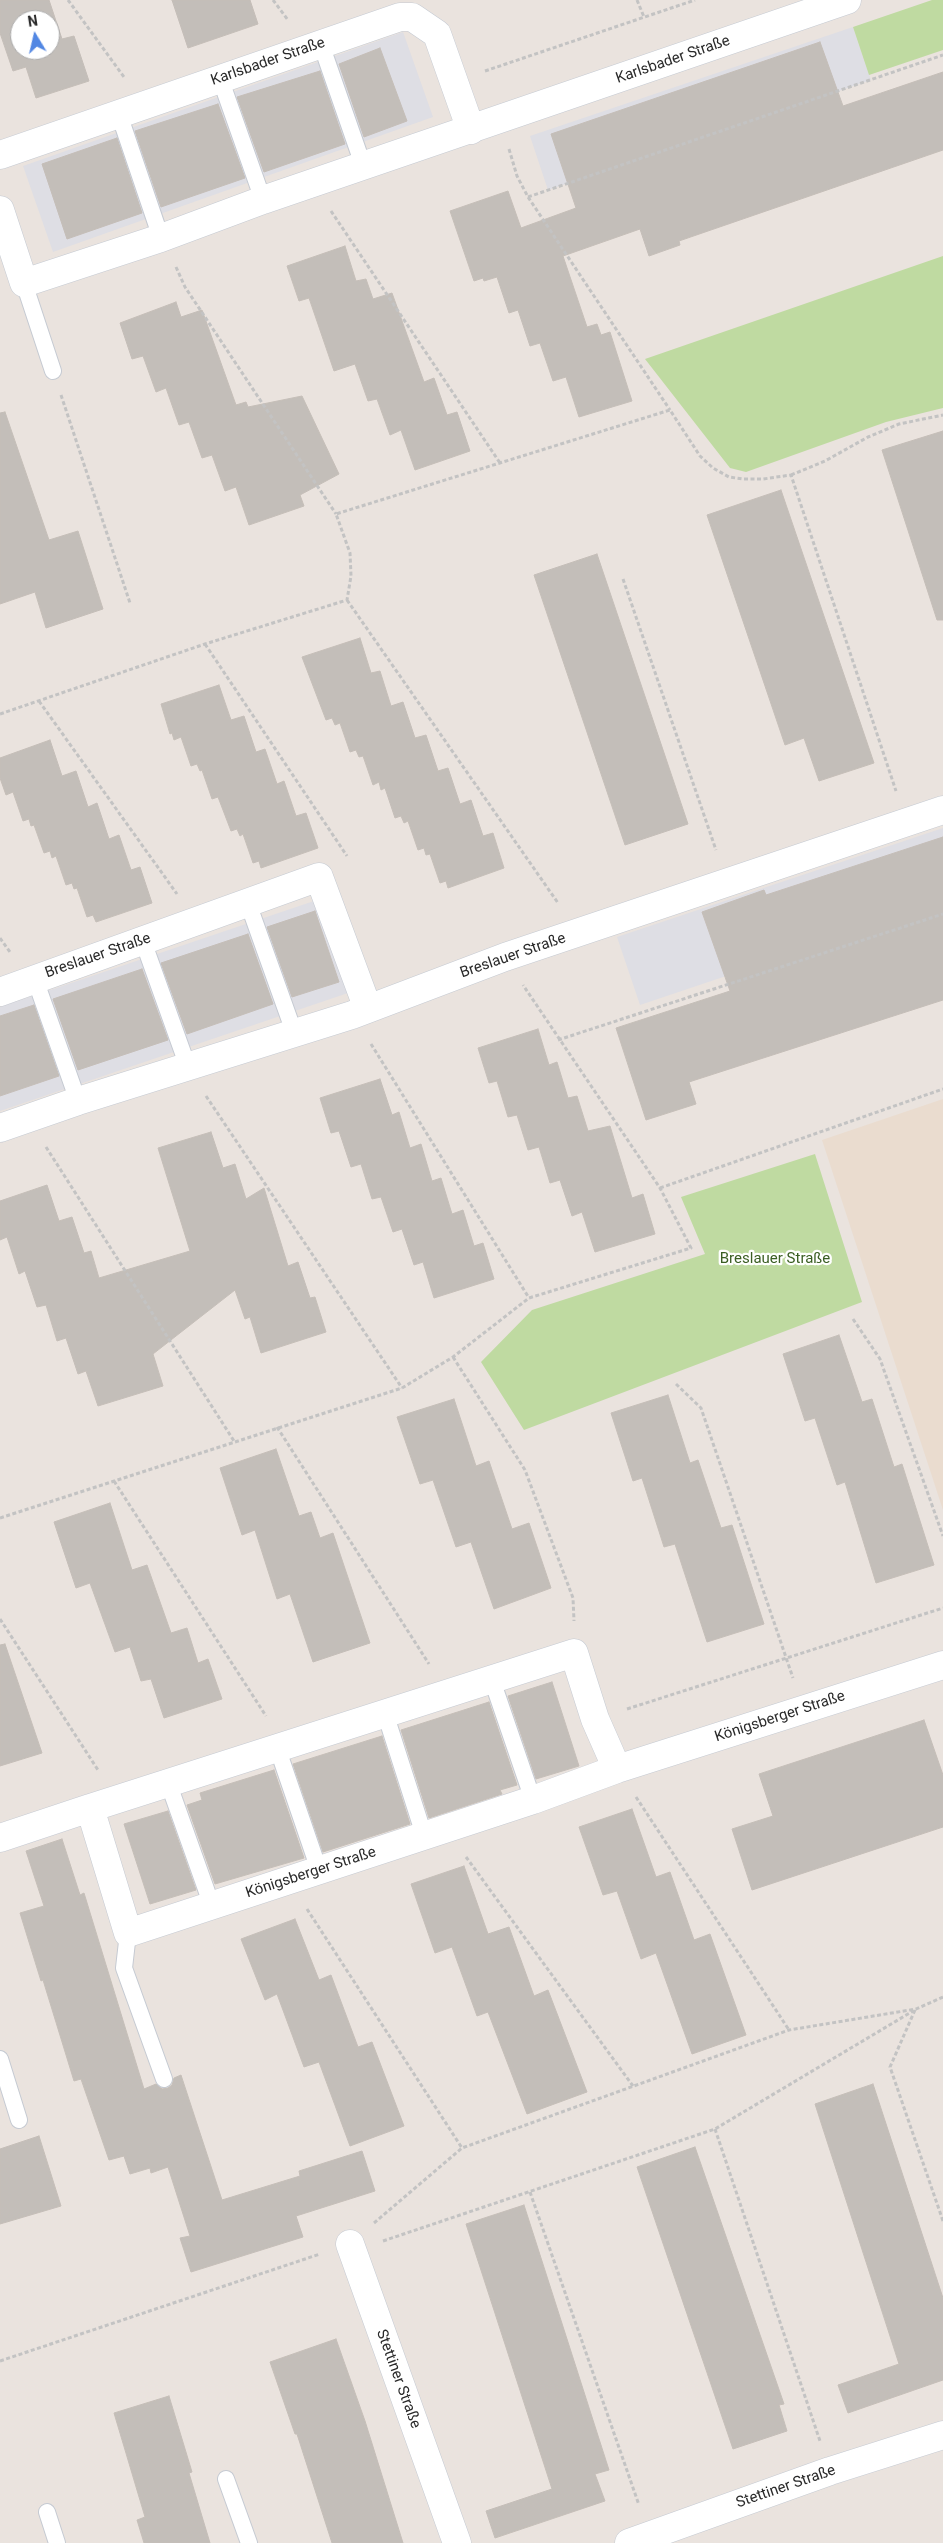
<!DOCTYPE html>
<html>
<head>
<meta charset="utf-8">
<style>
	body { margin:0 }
	#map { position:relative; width:943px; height:2543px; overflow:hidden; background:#eae3de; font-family:Roboto,sans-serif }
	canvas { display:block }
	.north { position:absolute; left:10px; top:10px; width:50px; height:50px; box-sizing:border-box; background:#fff; border:1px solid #aaa; border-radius:50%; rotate:351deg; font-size:14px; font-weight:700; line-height:20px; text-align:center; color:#2a2a2a }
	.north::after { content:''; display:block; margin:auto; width:18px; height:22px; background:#5287e3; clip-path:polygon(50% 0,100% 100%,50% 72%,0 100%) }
</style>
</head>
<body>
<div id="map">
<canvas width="943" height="2543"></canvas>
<div class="north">N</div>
</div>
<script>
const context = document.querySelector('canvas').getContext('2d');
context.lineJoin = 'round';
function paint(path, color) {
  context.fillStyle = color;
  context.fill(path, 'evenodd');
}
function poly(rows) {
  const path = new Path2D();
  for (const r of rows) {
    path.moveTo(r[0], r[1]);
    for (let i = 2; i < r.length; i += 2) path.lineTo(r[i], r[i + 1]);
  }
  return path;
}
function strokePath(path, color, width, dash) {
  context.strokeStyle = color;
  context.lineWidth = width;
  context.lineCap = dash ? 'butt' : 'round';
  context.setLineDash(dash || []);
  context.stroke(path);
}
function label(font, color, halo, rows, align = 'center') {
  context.font = font + ' Roboto,sans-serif';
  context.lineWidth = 4.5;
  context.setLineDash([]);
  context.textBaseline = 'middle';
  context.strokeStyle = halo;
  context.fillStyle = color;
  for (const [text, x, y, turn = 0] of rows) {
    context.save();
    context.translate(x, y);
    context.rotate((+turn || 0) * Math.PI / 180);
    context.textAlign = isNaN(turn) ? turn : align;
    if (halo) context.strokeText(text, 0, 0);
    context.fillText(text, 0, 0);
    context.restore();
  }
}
paint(poly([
	[853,27,871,80,548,190,530,136],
	[403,32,433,117,53,252,23,166],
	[943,828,943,903,640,1005,617,937],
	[317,900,348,993,0,1111,0,1007]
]), '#dedee4');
paint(poly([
	[943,1099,943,1510,822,1140]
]), '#eadccf');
paint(poly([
	[932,0,943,0,943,50,869,75,853,27],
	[943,256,943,408,886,422,746,472,730,468,645,359],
	[815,1154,862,1302,524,1430,481,1362,532,1310,705,1254,681,1197]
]), '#bfdaa1');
const building = poly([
	[0,0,49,0,62,39,74,36,89,81,36,98,26,67,13,71,0,33,0,0],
	[20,20,50,20,50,50,20,50,20,20],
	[172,0,250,0,258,24,188,48,172,0],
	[820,42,843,106,943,72,943,150,679,241,680,245,649,256,640,229,563,256,587,327,597,324,601,335,610,332,632,401,579,417,566,377,553,381,540,343,530,346,518,310,509,313,497,277,484,281,483,278,474,281,450,211,508,191,521,228,576,208,551,134,820,42],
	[380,48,407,121,364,137,339,64,380,48],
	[320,71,345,144,264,172,237,97,320,71],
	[218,104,245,178,161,207,135,131,218,104],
	[117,138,142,213,67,239,42,164,117,138],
	[345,246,356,281,366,279,373,299,392,293,424,382,434,378,447,415,457,412,470,451,415,470,401,430,390,435,377,399,368,401,355,364,334,371,309,298,299,301,287,266,345,246],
	[176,302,181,317,202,310,236,405,246,402,248,407,302,396,339,474,300,495,304,506,249,525,236,487,225,491,212,455,202,458,189,422,179,425,166,388,156,392,143,356,132,359,120,323,176,302],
	[5,412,49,540,78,531,103,609,46,628,35,592,0,604,0,413,5,412],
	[943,431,943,620,937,620,882,450,943,431],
	[781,490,874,763,819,781,804,738,785,745,707,515,781,490],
	[597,554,688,824,625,845,534,575,597,554],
	[360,638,371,673,380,671,391,706,403,702,415,738,426,735,438,771,448,768,460,804,471,800,483,836,493,833,504,868,448,888,446,881,440,883,430,854,426,855,424,848,418,850,408,821,404,823,401,816,395,818,385,788,381,790,379,782,373,785,363,756,359,757,356,750,350,752,340,723,335,725,332,718,326,720,302,657,360,638],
	[219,685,231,720,244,716,256,752,265,749,277,784,284,781,296,816,306,813,318,848,261,868,259,861,253,863,243,834,240,836,237,829,231,831,218,797,212,799,202,770,200,771,197,764,191,766,181,737,174,740,172,733,170,734,161,704,219,685],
	[50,740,62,776,76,771,88,807,97,803,109,839,119,835,131,870,140,867,152,903,96,922,93,915,87,917,77,888,74,889,72,883,66,885,56,856,52,858,50,851,44,853,34,825,31,826,29,819,23,821,13,792,6,795,0,778,0,758,50,740],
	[943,837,943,1000,689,1082,696,1104,646,1120,616,1028,730,991,702,912,764,890,766,895,943,837],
	[315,911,339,982,292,997,267,927,315,911],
	[248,934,273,1004,187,1034,161,963,248,934],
	[142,969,168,1040,78,1070,53,999,142,969],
	[34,1005,59,1076,0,1096,0,1016,34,1005],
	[538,1029,549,1065,557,1062,568,1098,577,1096,588,1131,610,1126,632,1198,643,1194,655,1234,595,1252,582,1212,572,1216,560,1180,550,1183,539,1147,528,1150,517,1115,508,1117,497,1081,489,1083,478,1048,538,1029],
	[380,1079,392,1115,399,1112,410,1148,421,1144,432,1181,441,1178,452,1214,463,1210,474,1246,483,1243,494,1279,434,1298,423,1262,414,1265,402,1229,393,1232,381,1197,372,1199,361,1164,351,1167,339,1131,331,1133,320,1098,380,1079],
	[211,1132,223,1168,235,1164,246,1199,264,1188,288,1266,298,1262,310,1298,315,1297,326,1332,261,1353,250,1317,245,1319,235,1290,153,1354,163,1386,98,1406,86,1371,78,1374,66,1338,57,1341,46,1305,37,1307,25,1271,19,1274,7,1237,0,1240,0,1201,47,1185,59,1221,72,1217,84,1253,91,1251,99,1278,190,1251,158,1148,211,1132],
	[839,1335,862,1402,872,1399,894,1467,902,1464,934,1565,876,1583,845,1482,837,1485,815,1418,805,1421,783,1354,839,1335],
	[668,1395,690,1463,698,1460,721,1528,732,1525,764,1624,707,1642,675,1544,664,1547,642,1478,633,1481,611,1413,668,1395],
	[454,1399,476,1466,489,1461,512,1529,529,1523,551,1588,494,1609,471,1542,456,1547,433,1480,420,1484,397,1417,454,1399],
	[276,1449,299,1516,311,1512,320,1538,333,1533,370,1643,313,1662,290,1594,277,1599,255,1530,242,1535,220,1468,276,1449],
	[110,1503,132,1570,147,1565,171,1633,187,1628,198,1663,208,1659,222,1699,164,1718,151,1679,141,1681,130,1647,115,1652,90,1583,76,1588,54,1522,110,1503],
	[5,1644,42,1753,0,1766,0,1645,5,1644],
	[552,1682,579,1766,536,1779,508,1696,552,1682],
	[489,1702,517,1785,500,1790,502,1794,429,1818,401,1730,489,1702],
	[924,1720,943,1775,943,1827,752,1890,732,1829,773,1816,759,1774,924,1720],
	[382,1736,410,1824,323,1852,293,1764,382,1736],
	[274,1770,304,1858,215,1884,187,1805,202,1800,200,1793,274,1770],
	[632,1809,656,1877,670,1872,694,1940,710,1934,746,2035,692,2054,656,1953,641,1959,617,1891,603,1895,579,1827,632,1809],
	[168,1811,196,1890,150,1904,124,1824,168,1811],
	[62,1839,80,1895,84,1893,144,2089,156,2084,162,2089,168,2088,172,2085,174,2078,181,2075,222,2200,300,2176,299,2171,362,2151,375,2191,296,2216,303,2237,191,2272,180,2238,190,2236,168,2167,151,2173,150,2168,130,2174,124,2156,109,2160,81,2079,74,2081,43,1980,41,1981,20,1913,44,1906,26,1851,62,1839],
	[464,1866,488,1934,509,1927,534,1996,548,1990,587,2092,527,2114,488,2012,477,2016,452,1947,435,1953,411,1884,464,1866],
	[295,1919,319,1980,331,1975,358,2047,372,2042,404,2126,350,2146,319,2062,304,2067,277,1994,265,2000,241,1939,295,1919],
	[873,2084,943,2298,943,2380,848,2413,838,2385,899,2364,815,2104,873,2084],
	[39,2136,61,2206,0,2224,0,2149,39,2136],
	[695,2147,784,2404,779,2405,787,2431,733,2449,637,2167,695,2147],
	[524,2205,609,2470,595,2474,605,2501,495,2538,486,2511,552,2489,466,2224,524,2205],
	[336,2339,365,2421,403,2543,332,2543,297,2434,295,2434,270,2362,336,2339],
	[169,2396,192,2472,189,2473,210,2543,144,2543,137,2520,145,2517,114,2413,169,2396]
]);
paint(building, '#c3beb9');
strokePath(building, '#c5beb8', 1);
const lane = poly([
	[321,44,363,165],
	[220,78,263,200],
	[119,114,161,238],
	[24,283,53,371],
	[248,903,294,1032],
	[143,941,188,1067],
	[35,979,78,1101],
	[492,1680,533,1800],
	[385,1713,424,1835],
	[277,1747,319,1870],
	[168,1782,212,1906],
	[128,1933,124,1968,164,2079],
	[0,2059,19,2120],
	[226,2479,249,2543],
	[47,2512,57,2543]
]);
const street = poly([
	[0,155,400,17,412,17,437,34,471,130],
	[0,210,24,283,161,238,263,200,847,0],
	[0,992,319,877,368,1009],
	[0,1128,78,1101,352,1015,505,957,943,810],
	[617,1769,595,1719,574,1653,90,1808,128,1933,533,1800,617,1769,943,1665],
	[0,1838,90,1808],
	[350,2244,457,2543],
	[629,2543,830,2471,943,2435]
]);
strokePath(lane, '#c5cad2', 18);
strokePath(street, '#c5cad2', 29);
strokePath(poly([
	[68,0,124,77],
	[273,0,288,20],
	[637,0,644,17],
	[485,71,695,0],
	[509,149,517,176,528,197,670,410],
	[528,197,943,55],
	[331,211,500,463],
	[176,267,185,287,336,514],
	[61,395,130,603],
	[791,475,825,461,868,437,899,424,943,415],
	[623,579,716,850],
	[347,600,558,903],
	[205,644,347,856],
	[39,701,177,894],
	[0,714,205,644,347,600,351,576,350,553,336,514,670,410,700,456,713,468,729,477,743,479,763,479,791,475,896,791],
	[0,938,10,952],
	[558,1040,943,914],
	[371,1044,529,1298],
	[206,1096,402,1388],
	[46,1147,234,1441],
	[660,1188,943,1089],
	[853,1319,880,1359,943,1536],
	[453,1357,525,1470,573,1598,574,1621],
	[676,1384,701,1408,793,1678],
	[277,1427,429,1664],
	[114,1481,266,1716],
	[0,1518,402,1388,453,1357,529,1298,691,1248,660,1188,523,985],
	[0,1619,98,1770],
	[627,1709,943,1608],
	[636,1797,789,2030],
	[466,1857,633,2086],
	[307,1909,462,2148],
	[915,2010,890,2067,943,2221],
	[715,2129,820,2441],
	[530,2192,639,2505],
	[374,2223,462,2148,789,2030,916,2009,943,1997],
	[383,2241,715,2129,913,2011],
	[0,2361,320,2254]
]), '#c3c3c3', 3, [4, 2.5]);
strokePath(lane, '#fff', 16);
strokePath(street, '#fff', 28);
label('15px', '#2a2a2a', '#fff', [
	["Karlsbader Straße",673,60,-19],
	["Karlsbader Straße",268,62,-19],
	["Breslauer Straße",98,956,-19],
	["Breslauer Straße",513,956,-19],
	["Königsberger Straße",780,1717,-18],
	["Königsberger Straße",311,1873,-18],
	["Stettiner Straße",398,2379,70],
	["Stettiner Straße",786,2487,-19]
]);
label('15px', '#3a5e23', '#fff', [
	["Breslauer Straße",775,1259]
]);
</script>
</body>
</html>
